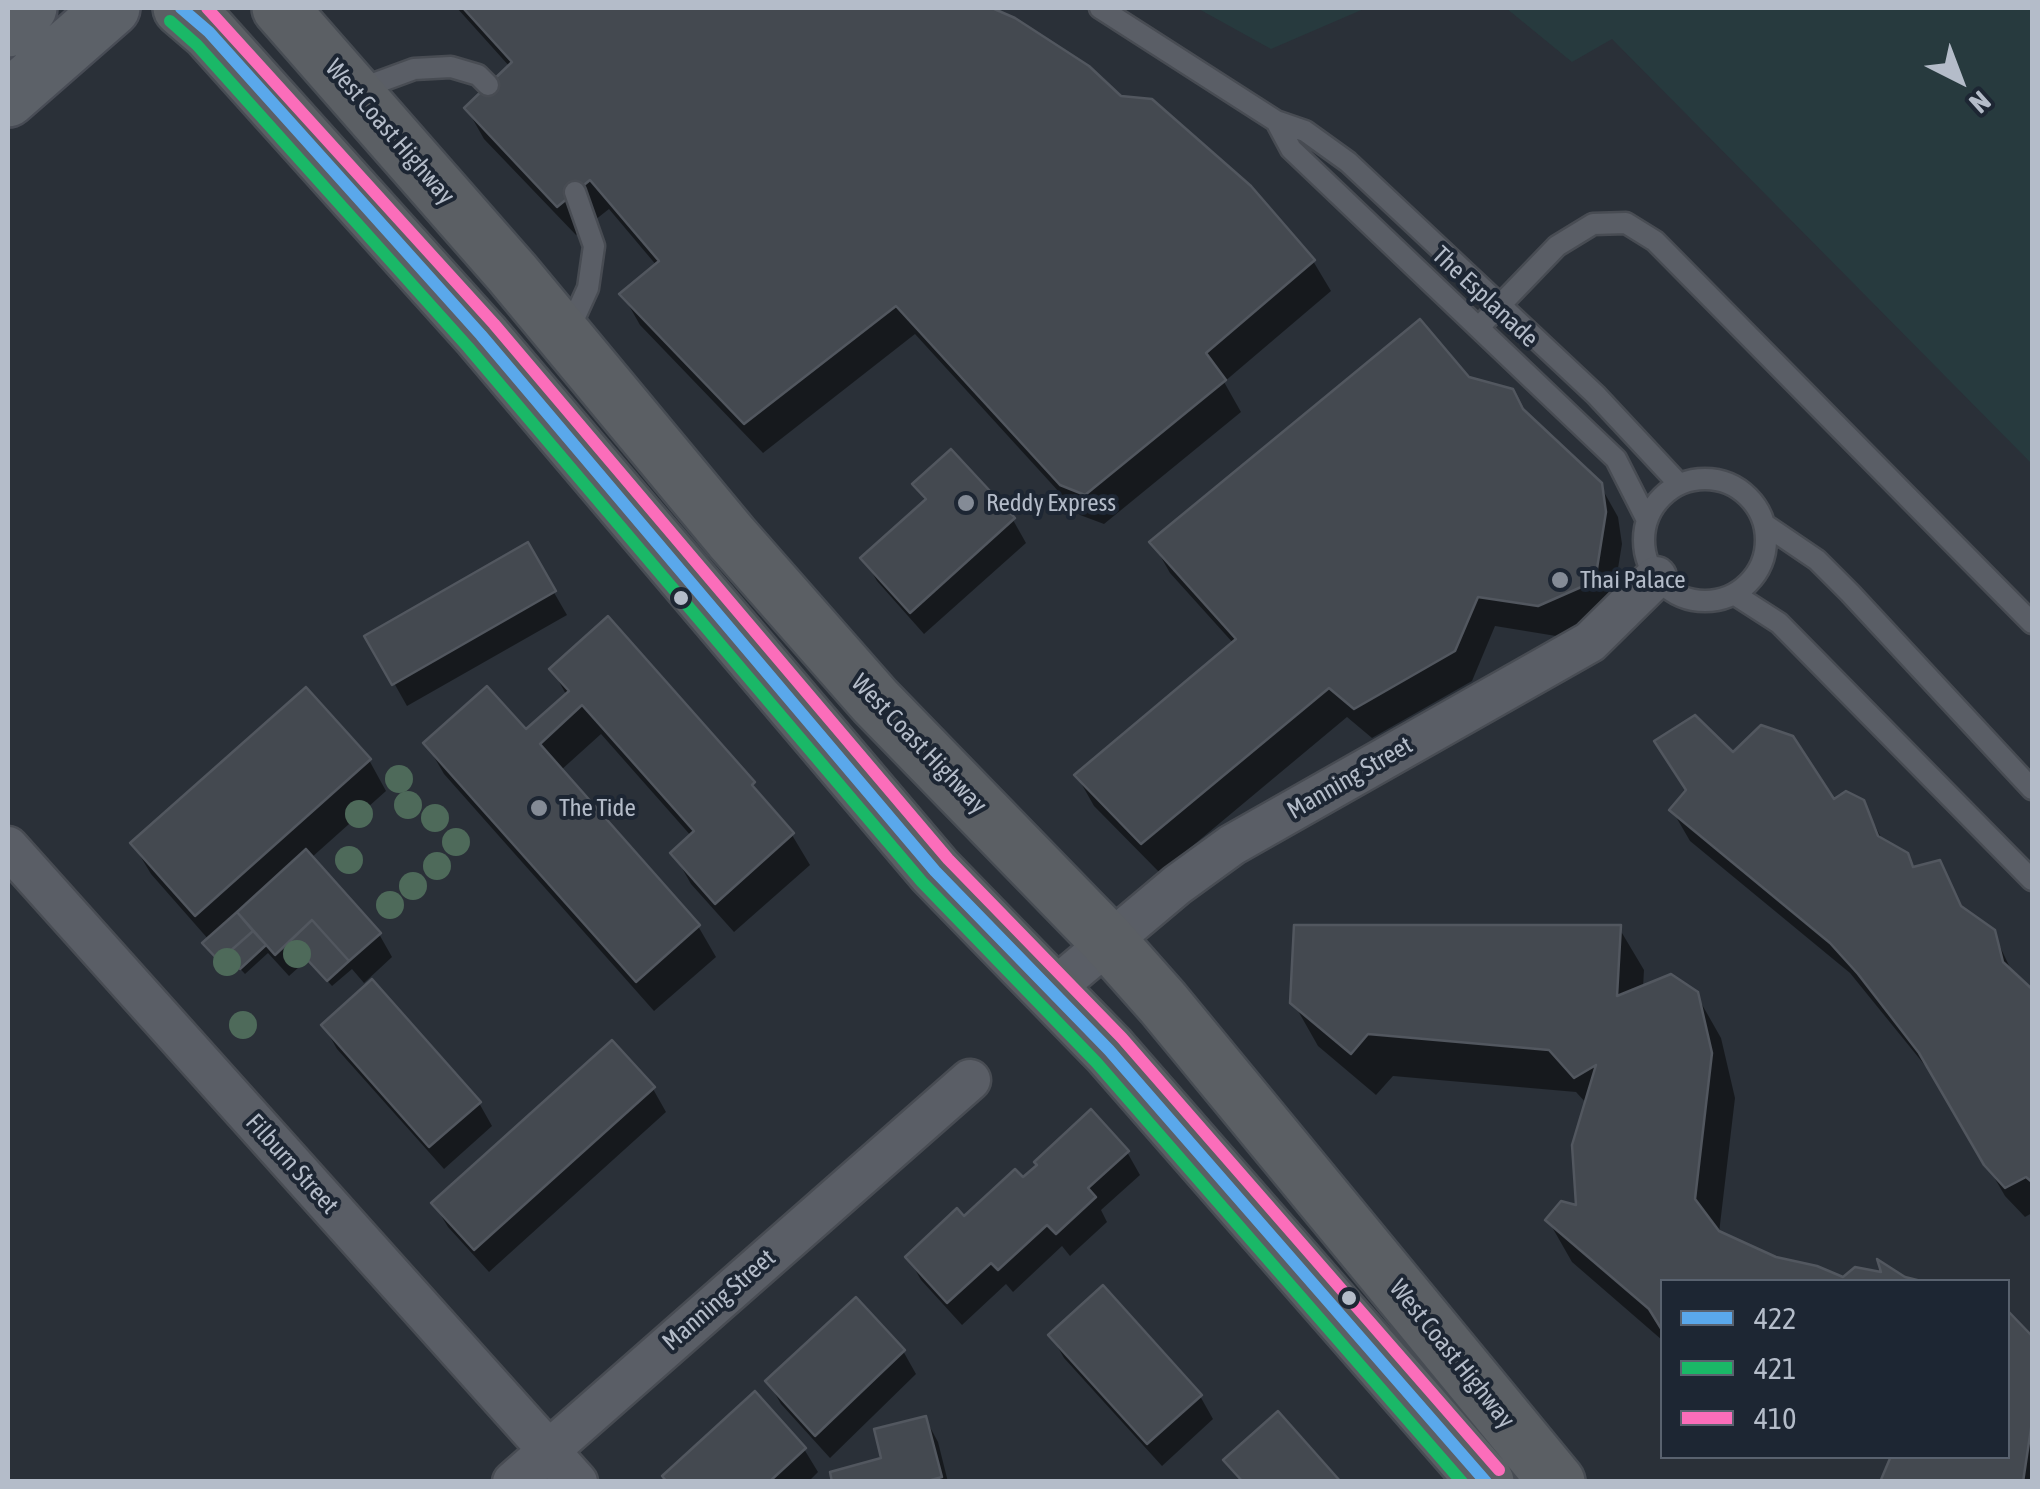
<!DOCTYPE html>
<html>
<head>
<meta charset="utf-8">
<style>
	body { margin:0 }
	#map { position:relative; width:2040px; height:1489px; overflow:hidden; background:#2a3038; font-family:"Asap Condensed",sans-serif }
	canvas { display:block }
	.frame { position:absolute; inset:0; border:10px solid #b4bcc9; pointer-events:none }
	.legend { position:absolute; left:1660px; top:1279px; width:350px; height:180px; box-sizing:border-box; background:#1d2633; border:2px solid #59626f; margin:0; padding:12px 18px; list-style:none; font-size:30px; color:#b4bcc9 }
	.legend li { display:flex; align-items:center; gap:20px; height:50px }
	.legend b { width:50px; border:2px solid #59626f }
	.north { position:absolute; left:1910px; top:30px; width:100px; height:100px; -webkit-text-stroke:8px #1d2633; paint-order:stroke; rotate:138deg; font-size:28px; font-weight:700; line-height:40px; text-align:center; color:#b4bcc9 }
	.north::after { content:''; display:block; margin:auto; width:35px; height:45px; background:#b4bcc9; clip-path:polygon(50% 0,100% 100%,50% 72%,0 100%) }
</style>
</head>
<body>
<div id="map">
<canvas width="2040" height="1489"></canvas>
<div class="frame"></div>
<ul class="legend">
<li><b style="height:12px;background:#5aa8eb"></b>422</li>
<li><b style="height:12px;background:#1ab867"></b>421</li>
<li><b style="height:12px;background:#fb6dba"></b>410</li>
</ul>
<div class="north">N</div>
</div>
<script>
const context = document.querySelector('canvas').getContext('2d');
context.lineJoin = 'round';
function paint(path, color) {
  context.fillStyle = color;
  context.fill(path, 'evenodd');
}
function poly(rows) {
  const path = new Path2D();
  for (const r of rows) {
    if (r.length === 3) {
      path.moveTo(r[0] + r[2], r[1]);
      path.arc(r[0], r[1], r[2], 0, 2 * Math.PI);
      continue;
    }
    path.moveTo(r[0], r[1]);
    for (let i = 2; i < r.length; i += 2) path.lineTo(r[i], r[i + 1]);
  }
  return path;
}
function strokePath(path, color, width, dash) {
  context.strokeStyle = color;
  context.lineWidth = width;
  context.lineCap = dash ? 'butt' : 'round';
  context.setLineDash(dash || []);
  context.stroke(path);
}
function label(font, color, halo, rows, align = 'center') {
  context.font = font + ' "Asap Condensed",sans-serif';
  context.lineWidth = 8;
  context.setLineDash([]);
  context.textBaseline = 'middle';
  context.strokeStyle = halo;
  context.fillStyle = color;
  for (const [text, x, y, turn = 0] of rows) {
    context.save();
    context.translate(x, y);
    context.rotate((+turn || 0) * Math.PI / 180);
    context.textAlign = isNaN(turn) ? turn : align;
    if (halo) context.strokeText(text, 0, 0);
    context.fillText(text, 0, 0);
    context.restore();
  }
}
paint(poly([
	[1197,8,1366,8,1271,49],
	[1506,8,2032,8,2032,464,1612,39,1572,62]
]), '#273a3e');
paint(poly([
	[457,8,986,8,1014,20,1313,261,1331,291,1224,382,1241,412,1104,524,1080,515,915,334,763,453,640,325,623,295,657,266,609,209,576,235,484,139,467,109,510,67],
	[1467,380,1523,412,1600,485,1618,517,1622,544,1611,611,1556,636,1495,626,1472,681,1372,738,1347,717,1160,873,1094,806,1077,776,1234,644,1170,573,1153,543],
	[915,485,1013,520,1026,543,924,634,877,581,864,558,926,502],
	[527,546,567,615,407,706,368,637],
	[552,669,753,784,764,802,792,835,810,865,734,932,691,884,674,854,692,837,601,734,560,771,698,926,716,957,654,1011,444,774,426,743,526,733,567,696],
	[1733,756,1833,803,1863,802,1884,843,1914,870,1939,863,1965,912,1993,932,2014,976,2032,992,2032,1213,2025,1217,2005,1196,1940,1084,1850,973,1690,841,1672,810],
	[369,760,386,791,311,858,379,934,392,957,364,983,352,969,332,986,308,959,289,976,268,953,245,974,232,960,224,966,209,950,209,940,151,874,133,844],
	[1619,928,1644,970,1643,988,1696,994,1721,1038,1735,1098,1719,1233,1775,1260,1844,1280,1662,1282,1662,1340,1572,1262,1548,1220,1578,1209,1587,1104,1576,1092,1393,1076,1376,1095,1318,1046,1293,1002],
	[324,1026,479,1103,492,1126,444,1169,337,1049],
	[653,1089,666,1112,489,1272,448,1227,434,1204],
	[1127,1152,1140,1175,1101,1210,1107,1222,1070,1256,1062,1246,1013,1292,1006,1284,962,1325,921,1280,908,1257,1023,1181],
	[2008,1316,2032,1340,2032,1482,1883,1482,2008,1456],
	[1051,1335,1200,1396,1213,1419,1162,1466,1064,1358],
	[903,1351,916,1374,830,1458,781,1404,768,1381],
	[925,1418,938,1442,948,1482,835,1482,884,1460],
	[804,1449,818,1472,808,1482,668,1482]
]), '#0007');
const building = poly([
	[463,8,992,8,1015,18,1089,66,1121,96,1152,99,1251,186,1315,260,1206,353,1226,380,1085,495,1060,485,896,306,744,424,619,294,659,261,590,180,557,207,464,108,512,62,463,8],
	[1420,319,1469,377,1513,389,1523,409,1602,483,1606,512,1595,581,1538,606,1478,597,1455,651,1354,709,1329,688,1141,844,1074,775,1236,639,1149,542,1420,319],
	[951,449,1015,518,910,613,860,558,926,499,912,484,951,449],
	[528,542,556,591,392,685,364,636,528,542],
	[608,616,755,782,752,785,794,833,715,904,670,853,694,831,582,705,540,744,700,925,636,982,423,743,487,686,526,729,569,691,549,669,608,616],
	[306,687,371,759,195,916,130,843,306,687],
	[1695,715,1733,752,1761,725,1793,736,1834,799,1846,791,1864,800,1878,836,1908,853,1913,867,1940,860,1961,906,1995,930,2003,962,2032,989,2032,1182,2026,1177,2005,1188,1984,1165,1919,1053,1858,974,1830,943,1669,810,1686,790,1654,741,1695,715],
	[306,849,381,933,349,961,312,920,275,955,237,912,306,849],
	[237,912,253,931,219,961,202,943,237,912],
	[312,920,349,961,327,981,290,941,312,920],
	[1294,925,1621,925,1617,996,1671,974,1698,992,1712,1053,1695,1199,1719,1231,1776,1257,1817,1266,1843,1277,1855,1267,1881,1272,1877,1259,1905,1277,1925,1282,1662,1282,1662,1330,1649,1309,1545,1220,1561,1201,1576,1205,1572,1145,1596,1065,1574,1078,1549,1050,1368,1034,1351,1054,1290,1003,1294,925],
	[253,931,266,945,240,969,227,954,253,931],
	[372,979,481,1102,429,1147,321,1025,372,979],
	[612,1040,655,1087,474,1250,431,1203,612,1040],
	[1091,1109,1129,1151,1088,1188,1096,1197,1056,1234,1047,1225,998,1270,991,1263,947,1303,905,1257,957,1208,964,1216,1015,1169,1023,1177,1037,1165,1034,1162,1091,1109],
	[1103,1285,1202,1395,1147,1444,1048,1335,1103,1285],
	[856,1297,905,1350,815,1436,765,1381,856,1297],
	[2008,1311,2032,1336,2032,1422,2023,1482,1880,1482,1891,1456,2008,1456,2008,1311],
	[755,1391,806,1448,769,1482,667,1482,662,1476,755,1391],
	[1278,1411,1341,1482,1243,1482,1223,1460,1278,1411],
	[926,1416,942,1477,924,1482,832,1482,830,1472,881,1458,874,1429,926,1416]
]);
paint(building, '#444950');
strokePath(building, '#52575f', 2.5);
const service = poly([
	[1100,8,1276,121,1305,131,1348,162,1596,395,1679,484],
	[357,90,414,69,451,67,478,75,488,85],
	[1276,121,1291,149,1616,459,1647,520],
	[1480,326,1557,246,1593,224,1626,223,1655,241,2032,623],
	[568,332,588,288,594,246,575,192],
	[1705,540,61],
	[1764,524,1817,560,1850,593,2032,789],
	[1734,594,1779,623,2032,880]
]);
const minor = poly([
	[8,847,577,1482],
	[1051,991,1177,885,1232,845,1590,642,1656,577],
	[513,1482,970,1080]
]);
const primary = poly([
	[8,29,29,8],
	[8,99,112,8]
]);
const trunk = poly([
	[181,8,209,32,481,335,935,871,1109,1050,1486,1482],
	[280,8,512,273,731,537,875,701,1109,942,1163,1003,1557,1482]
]);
strokePath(service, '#484c53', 25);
strokePath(minor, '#484c53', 45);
strokePath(primary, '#484c55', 60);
strokePath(trunk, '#474c53', 60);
strokePath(service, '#5a5e66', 20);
strokePath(minor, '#5a5e66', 40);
strokePath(primary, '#5c6168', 55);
strokePath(trunk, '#5b5f64', 55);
strokePath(poly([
	[181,8,209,32,481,335,935,871,1109,1050,1486,1482]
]), '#5aa8eb', 12);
strokePath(poly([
	[170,21,197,45,468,347,922,882,1096,1062,1462,1482]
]), '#1ab867', 12);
strokePath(poly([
	[207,8,494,324,948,859,1122,1038,1499,1470]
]), '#fb6dba', 12);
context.fillStyle = '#4e6a5a';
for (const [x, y] of [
	[399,779],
	[408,805],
	[359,814],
	[435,818],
	[456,842],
	[349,860],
	[437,866],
	[413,886],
	[390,905],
	[297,954],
	[227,962],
	[243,1025]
]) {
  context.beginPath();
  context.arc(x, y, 14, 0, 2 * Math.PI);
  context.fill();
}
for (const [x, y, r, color] of [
	[966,503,10,"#848b96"],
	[1560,580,10,"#848b96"],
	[681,598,9,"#b4bcc9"],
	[539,808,10,"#848b96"],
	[1349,1298,9,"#b4bcc9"]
]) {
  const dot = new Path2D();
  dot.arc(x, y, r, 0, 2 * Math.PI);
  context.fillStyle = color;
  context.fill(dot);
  strokePath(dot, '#1d2633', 4);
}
label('25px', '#b4bcc9', '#1d2633', [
	["West Coast Highway",390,132,49],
	["The Esplanade",1485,297,43],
	["West Coast Highway",919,744,46],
	["Manning Street",1350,778,-30],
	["Filburn Street",292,1164,48],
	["Manning Street",719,1300,-41],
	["West Coast Highway",1452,1354,51]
]);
label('25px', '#b4bcc9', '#1d2633', [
	["Reddy Express",986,503],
	["Thai Palace",1580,580],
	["The Tide",559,808]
], 'left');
</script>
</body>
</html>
